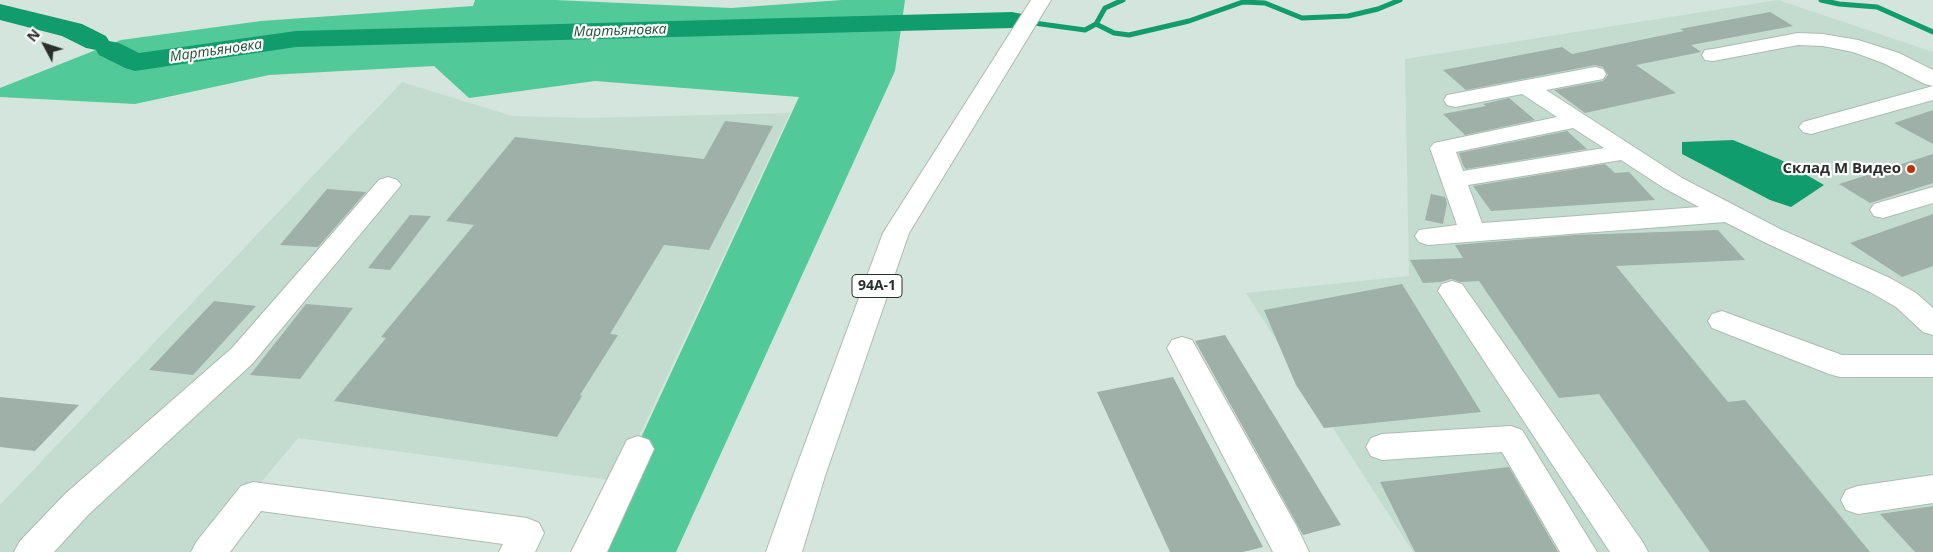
<!DOCTYPE html>
<html>
<head>
<meta charset="utf-8">
<style>
	body { margin:0 }
	#map { position:relative; width:1933px; height:552px; overflow:hidden; background:#d3e5dc; font-family:"Open Sans",sans-serif }
	canvas { display:block }
	.north { position:absolute; left:20px; top:20px; width:50px; height:50px; -webkit-text-stroke:4px #fff; paint-order:stroke; rotate:310deg; font-size:14px; font-weight:700; line-height:20px; text-align:center; color:#282f2c }
	.north::after { content:''; display:block; margin:auto; width:18px; height:22px; background:#282f2c; clip-path:polygon(50% 0,100% 100%,50% 72%,0 100%) }
</style>
</head>
<body>
<div id="map">
<canvas width="1933" height="552"></canvas>
<div class="north">N</div>
</div>
<script>
const context = document.querySelector('canvas').getContext('2d');
context.lineJoin = 'round';
function paint(path, color) {
  context.fillStyle = color;
  context.fill(path, 'evenodd');
}
function poly(rows) {
  const path = new Path2D();
  for (const r of rows) {
    path.moveTo(r[0], r[1]);
    for (let i = 2; i < r.length; i += 2) path.lineTo(r[i], r[i + 1]);
  }
  return path;
}
function strokePath(path, color, width, dash) {
  context.strokeStyle = color;
  context.lineWidth = width;
  context.lineCap = dash ? 'butt' : 'round';
  context.setLineDash(dash || []);
  context.stroke(path);
}
function label(font, color, halo, rows, align = 'center') {
  context.font = font + ' "Open Sans",sans-serif';
  context.lineWidth = 4.5;
  context.setLineDash([]);
  context.textBaseline = 'middle';
  context.strokeStyle = halo;
  context.fillStyle = color;
  for (const [text, x, y, turn = 0] of rows) {
    context.save();
    context.translate(x, y);
    context.rotate((+turn || 0) * Math.PI / 180);
    context.textAlign = isNaN(turn) ? turn : align;
    if (halo) context.strokeText(text, 0, 0);
    context.fillText(text, 0, 0);
    context.restore();
  }
}
paint(poly([
	[1778,0,1933,52,1933,552,1413,552,1246,293,1409,276,1405,59],
	[402,82,512,116,587,118,790,113,618,481,298,438,203,552,0,552,0,505]
]), '#c3dccf');
paint(poly([
	[475,0,555,0,731,8,842,0,905,0,895,71,676,552,588,552,799,97,595,81,469,98,434,66,269,75,135,104,0,97,0,88,121,40,261,21,473,6]
]), '#52c998');
paint(poly([
	[1733,140,1781,160,1824,185,1791,207,1770,200,1682,154,1682,142]
]), '#119c6e');
strokePath(poly([
	[1821,0,1839,4,1877,7,1933,32],
	[1012,20,1085,30,1096,24,1105,8,1123,0],
	[1096,24,1114,33,1129,35,1189,21,1243,2,1265,3,1302,18,1348,16,1378,9,1400,0]
]), '#119c6e', 5);
paint(poly([
	[0,4,82,24,106,36,109,41,119,43,139,53,296,31,1012,12,1022,14,1025,20,1022,26,1012,28,296,47,135,71,125,68,99,55,96,50,86,48,62,36,0,20,0,4]
]), '#119c6e');
paint(poly([
	[1770,12,1793,26,1691,45,1701,52,1636,65,1676,93,1585,113,1554,90,1603,81,1608,75,1603,67,1595,65,1466,90,1443,70,1562,47,1572,54,1684,31,1680,29],
	[1509,98,1535,120,1465,135,1443,114,1486,106,1483,104],
	[1933,110,1933,144,1894,123],
	[725,121,773,126,709,250,664,245,610,334,618,335,580,395,582,396,557,437,334,401,386,338,381,337,474,225,446,221,515,137,704,159],
	[1567,131,1587,149,1466,169,1463,165,1459,153],
	[1933,154,1933,183,1870,203,1839,184],
	[1605,164,1615,173,1629,172,1655,200,1491,211,1473,186],
	[327,189,366,192,318,247,280,245],
	[1431,194,1445,197,1447,203,1443,224,1425,220],
	[1933,214,1933,266,1902,277,1850,243],
	[410,215,431,216,390,270,368,268],
	[1718,230,1745,260,1616,266,1728,402,1745,400,1870,552,1710,552,1599,394,1559,398,1479,281,1460,282,1451,279,1441,282,1423,283,1410,260,1463,258,1455,245,1575,235],
	[1402,284,1481,412,1324,428,1296,385,1264,310],
	[214,301,256,306,193,375,149,370],
	[306,304,353,308,300,379,250,375],
	[1225,335,1341,525,1303,535,1195,341],
	[1173,377,1263,547,1243,552,1170,552,1097,392],
	[0,397,79,405,35,451,0,447],
	[1509,467,1558,552,1415,552,1380,482],
	[1933,506,1933,552,1915,552,1880,514]
]), '#9eb0a7');
const minor = poly([
	[1798,33,1823,34,1858,40,1899,53,1933,70,1933,86,1925,84,1883,63,1853,52,1823,46,1798,45,1713,61,1705,60,1702,55,1705,50,1713,49,1798,33],
	[1595,67,1603,69,1606,74,1603,79,1546,90,1682,178,1780,229,1890,278,1916,293,1933,308,1933,335,1923,332,1896,307,1870,292,1762,241,1725,222,1428,245,1419,242,1415,236,1419,230,1457,225,1430,148,1434,143,1557,117,1522,94,1455,107,1447,105,1444,100,1447,95,1595,67],
	[1573,128,1604,148,1463,171,1456,152,1573,128],
	[1621,160,1664,188,1699,207,1482,223,1468,185,1621,160],
	[1933,86,1933,100,1811,134,1803,132,1799,127,1803,122,1933,86],
	[388,177,397,180,401,185,397,190,252,364,89,514,54,552,14,552,20,541,65,494,232,348,379,180,388,177],
	[1933,187,1933,203,1883,218,1874,216,1870,210,1874,204,1933,187],
	[1452,281,1462,284,1642,541,1648,552,1610,552,1438,291,1442,284,1452,281],
	[1722,311,1842,355,1933,355,1933,377,1840,377,1829,374,1712,328,1708,321,1712,314,1722,311],
	[1182,337,1192,340,1297,527,1309,552,1273,552,1167,348,1172,340,1182,337],
	[1511,426,1522,430,1597,552,1560,552,1502,452,1382,460,1371,456,1366,447,1371,438,1382,434,1511,426],
	[638,436,649,440,654,449,607,552,571,552,627,440,638,436],
	[1933,475,1933,503,1858,514,1846,510,1841,500,1846,490,1858,486,1933,475],
	[253,482,527,518,539,523,544,533,535,552,499,552,503,544,261,511,230,552,191,552,197,541,241,486,253,482]
]);
const major = poly([
	[1031,0,1051,0,909,233,825,476,802,552,766,552,793,476,883,233,1031,0]
]);
strokePath(minor, '#aabcb3', 2);
strokePath(major, '#aabcb3', 2);
paint(minor, '#fff');
paint(major, '#fff');
for (const [x, y, r, color] of [
	[1911,169,5,"#bc3300"]
]) {
  const dot = new Path2D();
  dot.arc(x, y, r, 0, 2 * Math.PI);
  context.fillStyle = color;
  context.fill(dot);
  strokePath(dot, '#fff', 2);
}
label('italic 14px', '#1e4f3a', '#fff', [
	["Мартьяновка",620,31,-2],
	["Мартьяновка",216,51,-8]
]);
for (const [x, y, w] of [
	[877,286,50]
]) {
  const box = new Path2D();
  box.roundRect(x - w / 2, y - 11.5, w, 23, 4);
  context.fillStyle = '#fff';
  context.fill(box);
  strokePath(box, '#282f2c', 1);
}
label('bold 14px', '#282f2c', null, [
	["94А-1",877,286]
]);
label('bold 15px', '#282f2c', '#fff', [
	["Склад М Видео",1901,169]
], 'right');
</script>
</body>
</html>
